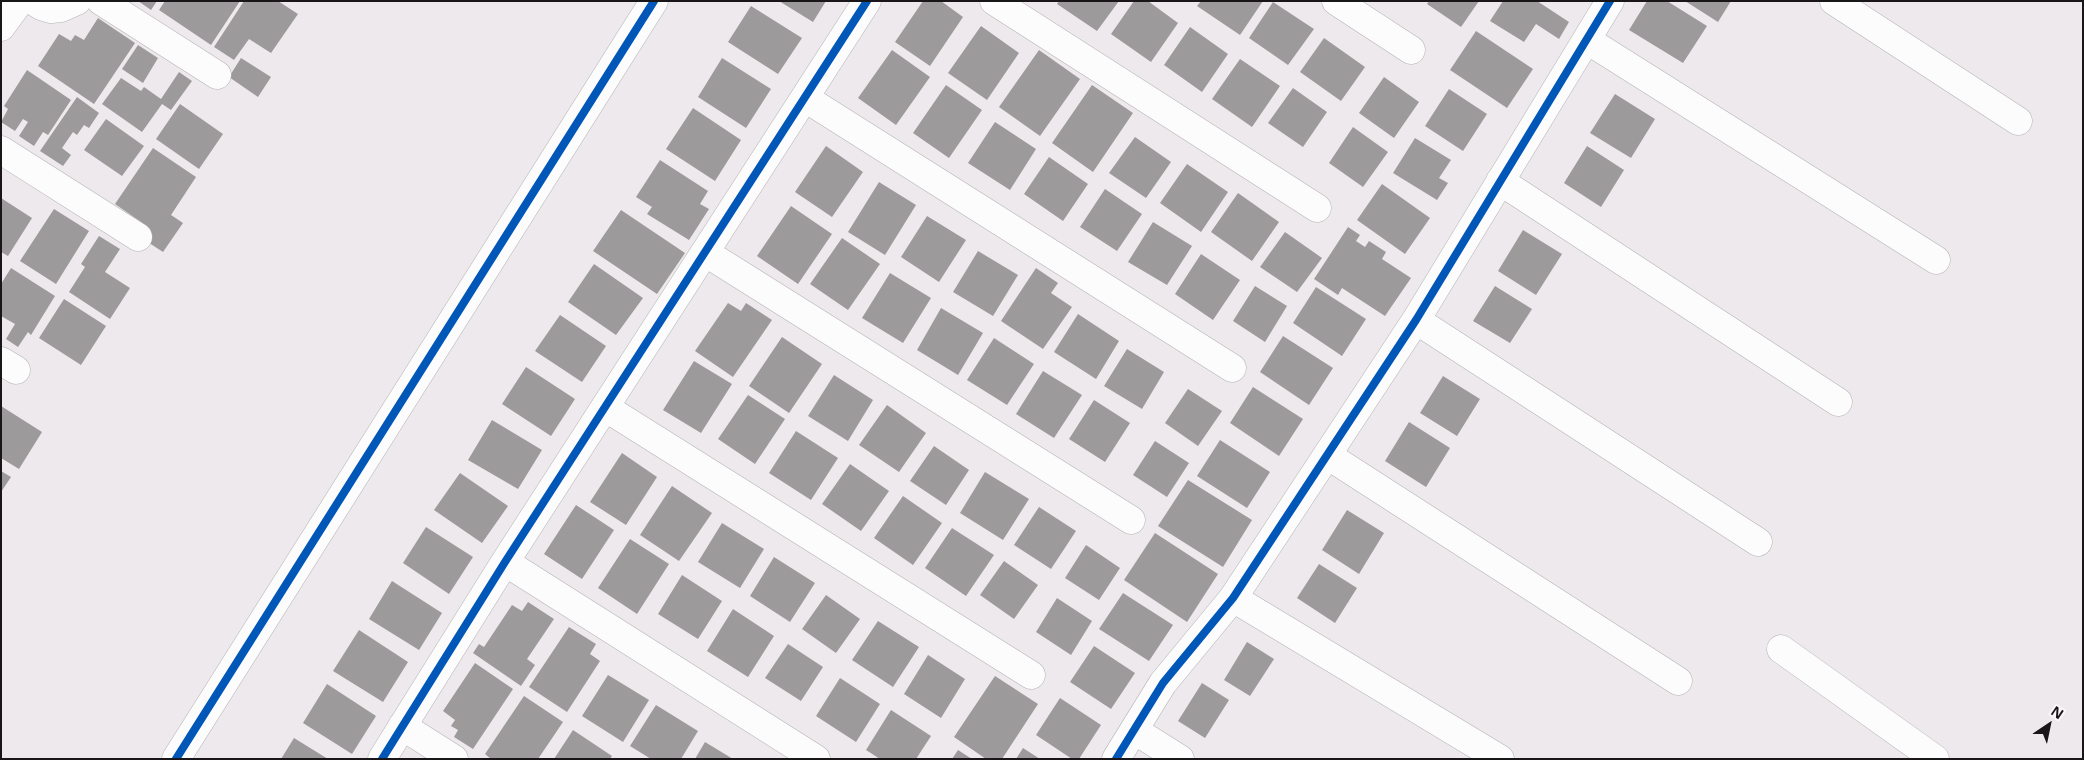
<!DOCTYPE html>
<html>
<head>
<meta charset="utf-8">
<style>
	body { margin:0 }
	#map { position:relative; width:2084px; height:760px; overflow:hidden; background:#ede9ec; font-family:"Noto Sans",sans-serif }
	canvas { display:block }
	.frame { position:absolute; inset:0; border:2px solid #181618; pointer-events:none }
	.north { position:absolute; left:2024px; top:700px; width:50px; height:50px; -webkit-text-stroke:4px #fcf5fa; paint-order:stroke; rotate:34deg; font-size:14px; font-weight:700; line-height:20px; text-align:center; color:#181618 }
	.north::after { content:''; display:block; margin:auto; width:18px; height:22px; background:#181618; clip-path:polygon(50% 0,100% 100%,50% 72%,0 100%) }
</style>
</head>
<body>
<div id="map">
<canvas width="2084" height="760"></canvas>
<div class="frame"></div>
<div class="north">N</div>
</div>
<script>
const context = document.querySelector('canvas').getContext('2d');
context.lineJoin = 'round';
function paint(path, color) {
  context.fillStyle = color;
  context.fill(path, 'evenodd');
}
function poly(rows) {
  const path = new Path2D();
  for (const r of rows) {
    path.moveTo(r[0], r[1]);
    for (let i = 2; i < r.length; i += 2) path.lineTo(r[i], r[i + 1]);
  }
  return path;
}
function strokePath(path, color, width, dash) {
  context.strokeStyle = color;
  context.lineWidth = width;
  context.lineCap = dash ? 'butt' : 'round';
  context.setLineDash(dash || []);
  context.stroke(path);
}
paint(poly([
	[138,1,157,1,151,10],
	[165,1,240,1,211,45,159,10],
	[244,1,278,1,298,14,271,53,249,39,234,60,214,47],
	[779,1,826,1,813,22],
	[923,1,941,1,963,17,930,66,895,42],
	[1059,1,1119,1,1097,31,1057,4],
	[1134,1,1148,1,1178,23,1151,62,1111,34],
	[1201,1,1263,1,1240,35,1197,6],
	[1429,1,1479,1,1461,27,1427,4],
	[1503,1,1537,1,1569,22,1559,39,1536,24,1524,42,1490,21],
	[1647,1,1667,1,1707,26,1683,63,1629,30],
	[1685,1,1731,1,1718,22],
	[1273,2,1314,29,1288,65,1249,38],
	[751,6,802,38,778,74,728,42],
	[98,18,135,43,94,104,38,66,59,34,71,41,75,35,84,40],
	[981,26,1019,53,987,100,948,73],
	[1190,27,1228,54,1202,92,1164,65],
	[1476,31,1533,69,1507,108,1450,70],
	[1324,38,1365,67,1341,101,1300,72],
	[138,45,158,58,143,83,122,69],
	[892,50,930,77,896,125,858,98],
	[1039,50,1080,79,1040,136,999,107],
	[241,58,271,77,258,97,229,77],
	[722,58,771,89,746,128,698,97],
	[1240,59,1280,86,1252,127,1212,99],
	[27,70,71,100,48,135,43,132,34,146,19,136,28,122,23,119,15,131,1,122,8,109,4,106],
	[179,72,192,81,171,110,162,104,142,132,102,104,121,78,141,91,144,87,161,99],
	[1384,77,1419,102,1394,138,1359,113],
	[946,85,982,110,949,158,913,133],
	[1092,85,1133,113,1093,172,1052,143],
	[1293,88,1327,112,1303,147,1268,123],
	[1449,89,1487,114,1463,151,1425,126],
	[1615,94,1655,119,1631,158,1590,133],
	[77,97,99,113,89,128,84,125,77,135,73,132,62,148,71,155,63,166,40,151],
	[180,104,223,134,199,169,156,139],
	[693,108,741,140,715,181,666,149],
	[106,119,144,146,122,176,84,150],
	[995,122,1036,149,1010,190,968,163],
	[1353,127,1388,152,1363,187,1329,163],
	[1135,137,1171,162,1146,198,1109,173],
	[1415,138,1451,160,1439,178,1448,183,1437,200,1393,173],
	[826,146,863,172,832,217,795,192],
	[1587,146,1624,170,1601,207,1564,183],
	[153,148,196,177,171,215,183,223,163,252,134,233,141,222,115,204],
	[1049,157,1088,184,1063,221,1024,194],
	[660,160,708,191,700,204,709,209,689,240,647,214,652,207,636,197],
	[1187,164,1228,192,1201,232,1160,203],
	[879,182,916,205,885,255,848,232],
	[1382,184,1430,218,1405,254,1357,220],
	[1105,189,1142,214,1117,251,1080,227],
	[1238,193,1279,222,1252,261,1211,232],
	[1,198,32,218,8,256,1,252],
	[791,206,832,234,798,284,757,256],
	[54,209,89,231,56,284,20,261],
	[621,210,685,253,657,294,593,251],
	[927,216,966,240,939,282,901,257],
	[1153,222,1192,246,1167,285,1128,262],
	[1348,227,1360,235,1356,241,1365,247,1369,241,1386,252,1382,259,1411,278,1385,316,1342,288,1338,295,1314,279],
	[1523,230,1562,254,1536,295,1498,271],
	[1285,232,1322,258,1297,292,1260,267],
	[99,236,120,249,105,272,130,288,110,319,69,292,85,267,81,264],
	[842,238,880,264,848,310,810,284],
	[978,251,1018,275,993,316,953,292],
	[1201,254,1240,280,1213,320,1175,294],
	[594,264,643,298,616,335,568,302],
	[11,268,55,296,31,335,28,332,18,347,6,339,15,324,1,316,1,284],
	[1036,268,1058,283,1051,293,1072,307,1043,349,1001,321],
	[890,273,931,298,903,343,862,318],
	[1255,286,1287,306,1265,342,1233,321],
	[1495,286,1532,309,1510,343,1473,321],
	[1316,287,1366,319,1342,356,1293,323],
	[64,299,106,326,81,365,39,338],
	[728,303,741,311,746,303,772,320,733,377,695,351],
	[941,308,983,333,958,375,917,350],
	[1078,314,1119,341,1096,379,1054,352],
	[560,315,606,346,582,382,535,351],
	[1283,336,1333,368,1309,405,1260,372],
	[782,337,822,364,789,413,749,386],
	[994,338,1034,364,1007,405,967,380],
	[1127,349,1164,372,1142,409,1104,386],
	[694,361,732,384,701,433,663,410],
	[526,367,575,399,551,436,502,404],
	[1043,371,1082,395,1054,438,1016,414],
	[834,375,873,400,848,441,808,416],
	[1443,376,1480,399,1457,436,1420,413],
	[1253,387,1303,419,1279,456,1230,423],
	[1188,389,1222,411,1198,446,1165,423],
	[748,395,785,419,755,464,718,439],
	[1094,400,1130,423,1105,462,1069,439],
	[887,405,926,433,899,472,859,445],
	[1,406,42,432,19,469,1,458],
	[492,420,542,450,518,489,468,460],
	[1409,422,1450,448,1426,487,1385,461],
	[796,431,838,458,811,500,769,473],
	[1220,440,1270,472,1247,508,1197,476],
	[1155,441,1189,463,1167,497,1133,475],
	[934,446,969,470,946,505,910,481],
	[622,453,657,477,626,525,590,502],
	[850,464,889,491,861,531,822,504],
	[1,471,11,477,1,492],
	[985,472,1029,499,1003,540,960,513],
	[460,473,508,506,482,543,434,510],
	[1188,480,1252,520,1223,567,1158,526],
	[672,486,712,513,679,561,640,535],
	[903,496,942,523,913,565,874,538],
	[576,505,614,530,582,579,544,554],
	[1039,507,1076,531,1051,569,1014,545],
	[1347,510,1384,533,1359,574,1322,550],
	[722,523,764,549,740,588,698,562],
	[426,527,473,557,449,594,403,563],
	[952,528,994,555,966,596,925,568],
	[1155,533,1218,574,1187,622,1124,580],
	[630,539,669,564,637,614,598,588],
	[1086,545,1120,568,1099,600,1065,578],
	[774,557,815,583,790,622,750,596],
	[1004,561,1038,585,1014,619,980,595],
	[1319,564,1357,588,1335,623,1297,598],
	[682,575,722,601,698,639,658,614],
	[392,581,442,613,419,650,369,619],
	[1123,593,1173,625,1149,661,1099,629],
	[826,595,860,619,836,653,802,629],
	[1057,598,1092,621,1071,655,1036,632],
	[528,602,554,619,527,659,535,665,521,686,473,653,479,644,484,647,512,605,522,611],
	[733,609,774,636,748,677,707,651],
	[878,621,919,647,893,687,852,660],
	[569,627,596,644,590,654,600,661,567,712,529,687],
	[359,630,408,662,383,702,333,671],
	[1247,642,1274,659,1250,696,1224,680],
	[788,644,823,667,801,701,765,678],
	[1094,646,1135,673,1111,709,1070,682],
	[928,655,965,679,941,718,904,694],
	[475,663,513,689,473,749,454,737,458,730,451,726,455,720,443,711],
	[608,675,649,700,623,742,582,716],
	[995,676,1038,704,1002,759,986,759,954,737],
	[840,678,880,704,856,742,816,716],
	[1202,683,1229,700,1205,738,1178,721],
	[327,684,376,716,352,754,303,723],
	[524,696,563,722,538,759,491,759,485,754],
	[1060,698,1101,725,1079,759,1072,759,1036,735],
	[656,705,698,731,681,759,651,759,630,746],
	[891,710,931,736,916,759,880,759,866,750],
	[573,730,612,756,610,759,554,759],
	[294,738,328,759,281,759],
	[705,742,733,759,695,759],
	[1023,748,1040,759,1016,759],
	[958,750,972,759,952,759]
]), '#9d9a9c');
const minor = poly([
	[33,1,41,6,51,9,61,8,77,1],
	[101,1,217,75],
	[994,1,1317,208],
	[1336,1,1411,50],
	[1834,1,2018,121],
	[1,27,20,1],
	[1587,40,1936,260],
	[805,98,1232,368],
	[1,150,138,237],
	[1500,181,1838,402],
	[706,253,1131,520],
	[1416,320,1758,542],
	[1,361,16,370],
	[606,408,1031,675],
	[1327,455,1678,681],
	[505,562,816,759],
	[1233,598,1500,759],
	[1781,649,1935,759],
	[402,726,454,759],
	[1134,730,1180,759],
	[176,759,654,1],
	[382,759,505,562,867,1],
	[1116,759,1163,683,1233,598,1416,320,1610,1]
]);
strokePath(minor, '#b5b3b5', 29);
strokePath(minor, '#fcfcfc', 28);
strokePath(poly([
	[176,759,654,1],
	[382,759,505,562,867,1],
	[1116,759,1163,683,1233,598,1416,320,1610,1]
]), '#0057b8', 8);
</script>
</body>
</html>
